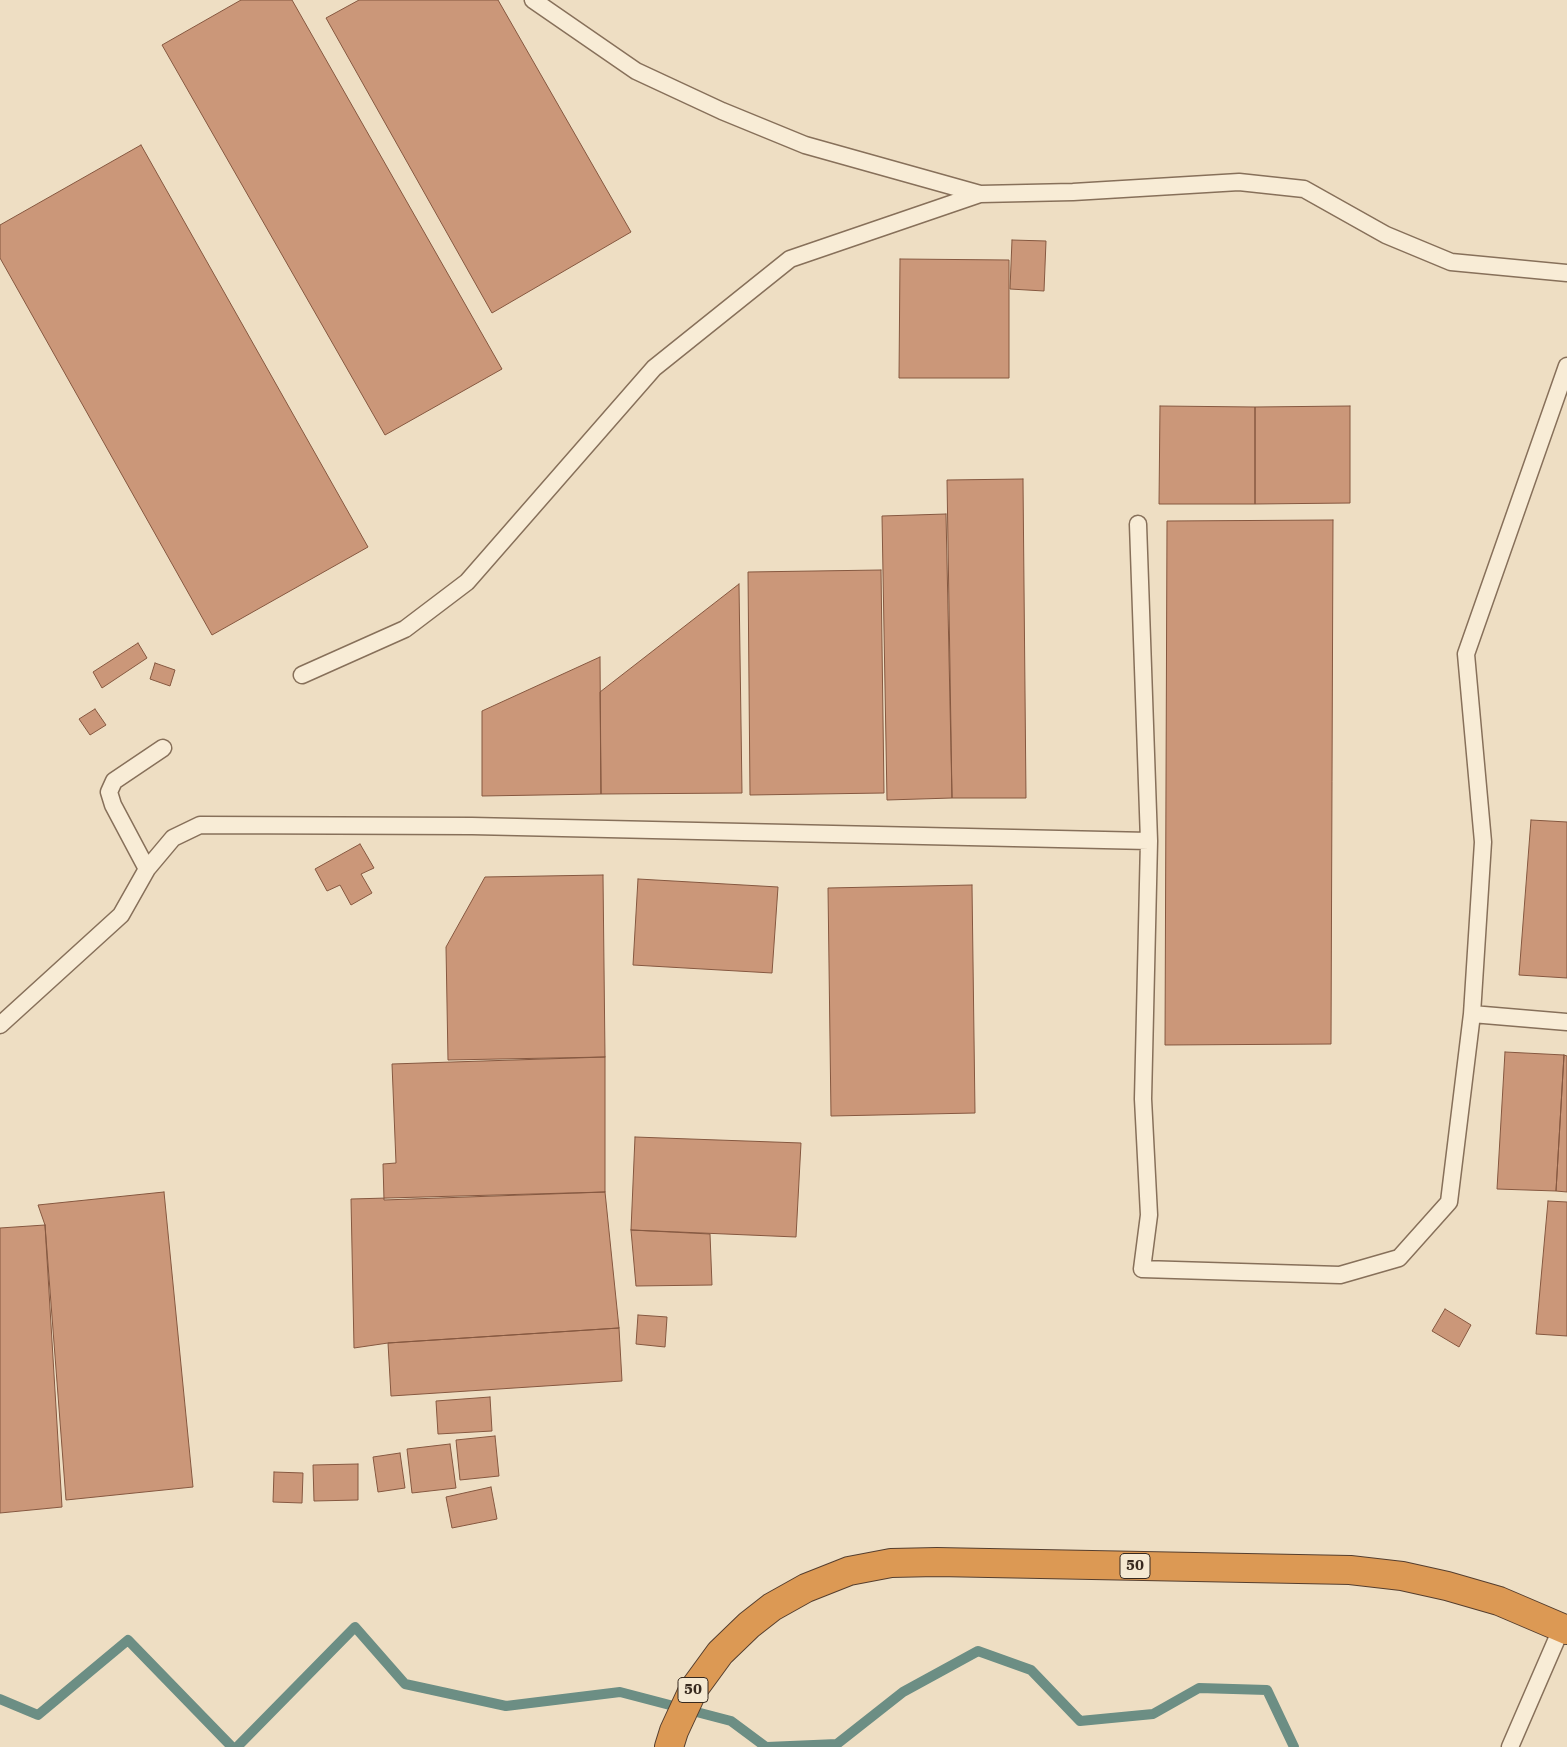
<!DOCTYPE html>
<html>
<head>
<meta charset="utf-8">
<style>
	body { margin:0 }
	canvas { display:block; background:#eedec3 }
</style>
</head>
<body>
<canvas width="1567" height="1747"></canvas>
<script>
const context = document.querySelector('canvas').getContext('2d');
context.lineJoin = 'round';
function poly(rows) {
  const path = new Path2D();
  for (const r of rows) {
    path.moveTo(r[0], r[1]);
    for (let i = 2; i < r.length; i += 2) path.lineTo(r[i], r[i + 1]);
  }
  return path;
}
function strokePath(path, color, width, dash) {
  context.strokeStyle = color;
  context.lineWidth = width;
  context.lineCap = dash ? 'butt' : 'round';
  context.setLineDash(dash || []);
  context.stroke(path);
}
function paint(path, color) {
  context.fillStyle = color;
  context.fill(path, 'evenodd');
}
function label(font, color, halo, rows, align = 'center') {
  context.font = font + ' "IBM Plex Serif",serif';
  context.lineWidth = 4;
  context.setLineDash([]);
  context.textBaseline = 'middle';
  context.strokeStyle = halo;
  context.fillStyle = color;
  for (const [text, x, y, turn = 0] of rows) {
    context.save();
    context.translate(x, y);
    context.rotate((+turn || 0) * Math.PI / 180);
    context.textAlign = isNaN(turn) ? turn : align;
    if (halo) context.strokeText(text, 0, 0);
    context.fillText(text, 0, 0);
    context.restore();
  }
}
strokePath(poly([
	[0,1699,38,1715,128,1640,232,1747],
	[237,1747,355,1627,405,1684,506,1706,620,1692,731,1721,766,1747],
	[767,1747,837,1744,903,1692,978,1651,1031,1670,1080,1721,1153,1714,1199,1688,1267,1690,1294,1747]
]), '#6c8e84', 10);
const building = poly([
	[241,0,292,0,502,369,385,435,162,45,241,0],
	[359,0,498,0,631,232,492,313,326,18,359,0],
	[141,145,368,547,212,635,0,258,0,225,141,145],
	[1012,240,1046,241,1044,291,1010,289,1012,240],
	[900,259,1009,260,1009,378,899,378,900,259],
	[1160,406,1255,407,1255,504,1159,504,1160,406],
	[1350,406,1350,503,1255,504,1255,407,1350,406],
	[1023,479,1026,798,952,798,947,480,1023,479],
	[946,514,952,798,887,800,882,516,946,514],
	[1333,520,1331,1044,1165,1045,1167,521,1333,520],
	[881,570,884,793,750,795,748,572,881,570],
	[739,584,742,793,601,794,600,692,739,584],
	[138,643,147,658,102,688,93,672,138,643],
	[600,657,601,794,482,796,482,711,600,657],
	[155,663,175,670,170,686,150,679,155,663],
	[95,709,106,725,90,735,79,719,95,709],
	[1531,820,1567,822,1567,978,1519,975,1531,820],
	[360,844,374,868,361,874,372,893,351,905,340,885,327,891,315,869,360,844],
	[603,875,605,1057,448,1060,446,947,485,877,603,875],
	[638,879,778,887,772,973,633,965,638,879],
	[972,885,975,1113,831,1116,828,888,972,885],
	[1505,1052,1564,1055,1556,1191,1497,1189,1505,1052],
	[1564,1055,1567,1056,1567,1192,1556,1191,1564,1055],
	[605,1057,605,1192,384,1200,383,1164,396,1163,392,1064,605,1057],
	[635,1137,801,1143,796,1237,631,1230,635,1137],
	[164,1192,193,1487,66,1500,45,1225,38,1205,164,1192],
	[605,1192,619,1328,388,1343,354,1348,351,1199,605,1192],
	[1548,1201,1567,1202,1567,1336,1536,1334,1548,1201],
	[45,1225,62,1507,0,1513,0,1228,45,1225],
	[631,1230,710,1234,712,1285,636,1286,631,1230],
	[1445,1309,1471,1325,1459,1347,1432,1331,1445,1309],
	[638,1315,667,1317,665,1347,636,1344,638,1315],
	[619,1328,622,1381,391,1396,388,1343,619,1328],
	[490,1397,492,1431,438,1434,436,1401,490,1397],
	[495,1436,499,1476,460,1480,456,1440,495,1436],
	[450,1444,456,1488,412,1493,407,1449,450,1444],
	[400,1453,405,1488,378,1492,373,1457,400,1453],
	[358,1464,358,1500,314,1501,313,1465,358,1464],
	[274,1472,303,1473,302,1503,273,1502,274,1472],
	[491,1487,497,1519,452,1528,446,1497,491,1487]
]);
paint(building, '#cb9779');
strokePath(building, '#865840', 1);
const lane = poly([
	[533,0,636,71,722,111,805,145,980,194,1073,192,1239,182,1304,189,1386,235,1451,262,1567,273],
	[1138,524,1149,841,1143,1099,1149,1215,1142,1269,1340,1275,1399,1258,1449,1202,1472,1014,1483,842,1466,654,1567,366],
	[302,675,405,629,467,582,654,368,790,259,980,194],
	[147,869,113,805,109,792,114,781,163,748],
	[1472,1014,1567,1022],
	[0,1025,121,915,147,869,173,838,200,825,472,826,1149,841],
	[1510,1747,1562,1627]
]);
const highway = poly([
	[669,1747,674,1731,693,1690,720,1653,749,1625,772,1607,806,1588,849,1571,891,1563,937,1562,1350,1570,1402,1576,1447,1586,1499,1601,1567,1630]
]);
strokePath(lane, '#87705a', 19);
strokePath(highway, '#553e2e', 30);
strokePath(lane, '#f8ecd6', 16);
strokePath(highway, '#dc9954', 28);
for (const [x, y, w] of [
	[1135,1566,30],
	[693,1690,30]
]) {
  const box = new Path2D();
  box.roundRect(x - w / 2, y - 12.5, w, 25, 4);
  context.fillStyle = '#f5e9d2';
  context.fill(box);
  strokePath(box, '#37291e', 1);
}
label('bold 15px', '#37291e', null, [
	["50",1135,1566],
	["50",693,1690]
]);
</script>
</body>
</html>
